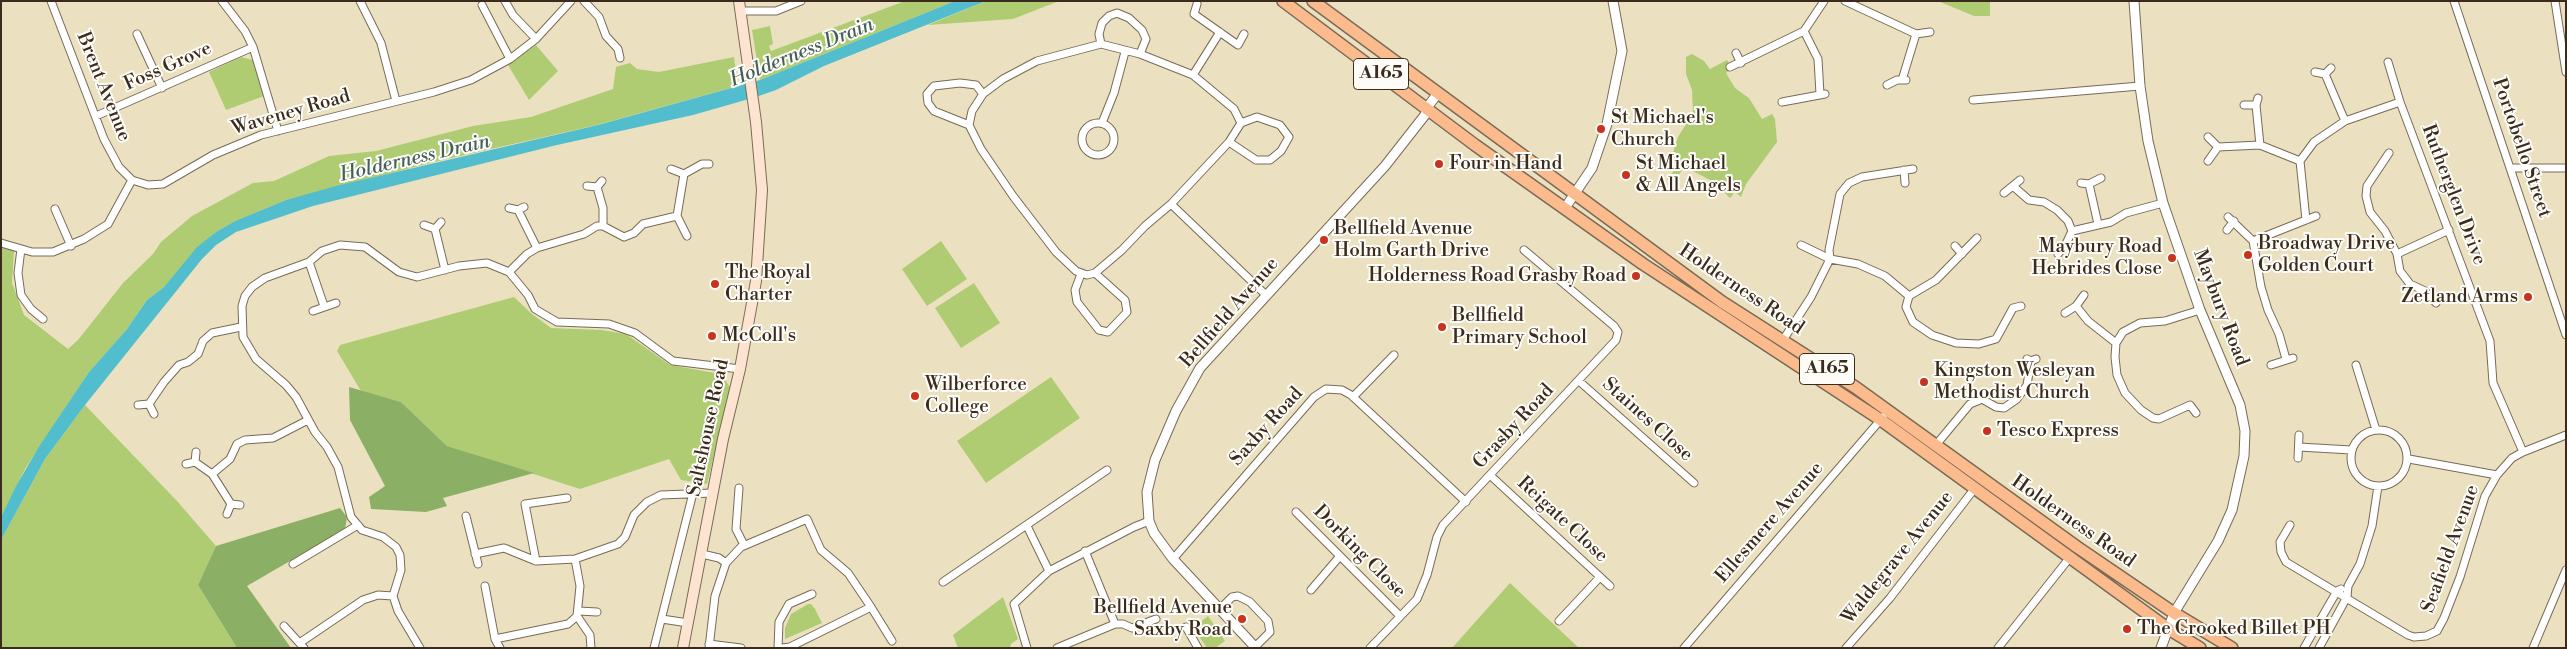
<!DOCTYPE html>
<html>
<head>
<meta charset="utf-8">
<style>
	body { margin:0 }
	#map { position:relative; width:2567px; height:649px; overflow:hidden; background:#ebe1c0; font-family:"Libre Bodoni",serif }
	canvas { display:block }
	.frame { position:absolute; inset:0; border:2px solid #3b2a1e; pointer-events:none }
</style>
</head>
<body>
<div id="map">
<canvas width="2567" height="649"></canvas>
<div class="frame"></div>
</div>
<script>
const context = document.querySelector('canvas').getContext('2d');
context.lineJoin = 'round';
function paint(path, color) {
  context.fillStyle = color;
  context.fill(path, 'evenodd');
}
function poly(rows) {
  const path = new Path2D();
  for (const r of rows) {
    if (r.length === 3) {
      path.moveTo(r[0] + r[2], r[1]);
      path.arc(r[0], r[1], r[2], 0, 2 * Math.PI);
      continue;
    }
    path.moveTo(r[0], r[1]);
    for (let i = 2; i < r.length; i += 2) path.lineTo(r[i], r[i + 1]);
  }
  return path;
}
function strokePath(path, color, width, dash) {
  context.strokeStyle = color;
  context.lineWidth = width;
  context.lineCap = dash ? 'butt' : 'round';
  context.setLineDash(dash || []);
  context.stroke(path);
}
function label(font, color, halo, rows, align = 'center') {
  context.font = font + ' "Libre Bodoni",serif';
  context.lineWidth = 4;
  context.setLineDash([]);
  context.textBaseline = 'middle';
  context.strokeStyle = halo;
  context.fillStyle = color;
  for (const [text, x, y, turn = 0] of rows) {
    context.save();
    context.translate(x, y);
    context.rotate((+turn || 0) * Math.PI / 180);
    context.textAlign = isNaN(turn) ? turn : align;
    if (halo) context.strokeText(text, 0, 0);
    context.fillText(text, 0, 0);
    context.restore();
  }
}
paint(poly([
	[905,1,955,1,760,80,752,30,770,26,773,44,769,46,771,51],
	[986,1,1059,1,1013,19,928,25],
	[1938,1,1990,1,1990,16,1974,16],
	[536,45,558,71,529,100,508,65],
	[1692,54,1704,61,1710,69,1727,60,1732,68,1726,73,1735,88,1749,98,1762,119,1772,114,1775,119,1777,142,1746,184,1741,197,1735,192,1730,198,1712,181,1685,167,1672,183,1667,179,1677,167,1671,159,1678,137,1693,113,1692,90,1686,74,1686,57],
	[241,57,253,60,264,96,226,110,209,72],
	[734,57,738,86,597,125,438,161,286,200,235,221,216,232,197,248,164,287,147,300,127,329,89,372,25,469,1,517,1,248,14,251,12,283,24,315,68,349,78,340,123,283,153,254,161,242,192,216,253,183,274,181,329,156,376,151,473,126,531,117,613,89,616,67,630,63,637,69,659,72],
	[941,241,967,279,927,306,902,269],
	[974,283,1000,323,961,348,935,308],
	[514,297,532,314,551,328,602,330,626,334,670,365,721,374,730,387,707,484,681,480,669,459,580,489,447,446,401,402,361,391,337,351,340,345],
	[1051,377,1080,418,986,483,957,441],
	[85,405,177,501,216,546,198,585,237,648,1,648,1,540,45,459],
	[1510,583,1531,603,1579,648,1452,648],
	[1003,597,1018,639,1011,644,1010,648,958,648,953,635],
	[808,604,811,604,815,609,822,623,785,639,785,628,791,614],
	[1208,616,1225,641,1215,648,1207,648,1193,628]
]), '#afcc73');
paint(poly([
	[349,387,401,402,447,446,534,473,443,498,447,506,426,512,371,509,369,497,385,486,350,420],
	[340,508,347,517,345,529,247,586,291,648,237,648,198,585,216,546]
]), '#8bb065');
paint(poly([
	[955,1,986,1,824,66,776,90,756,97,693,115,557,145,313,206,236,232,216,245,202,259,85,405,45,459,1,540,1,517,16,486,40,445,89,372,127,329,147,300,164,287,197,247,216,232,235,221,286,200,336,186,598,125,760,80]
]), '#52becd');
const minor = poly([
	[51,1,104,139,119,167,132,180,148,185,163,184,213,155,261,135,434,92,471,80,510,59,536,39,571,1],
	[222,1,245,31,253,47,278,131],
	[360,1,381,43,396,101],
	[505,1,513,15,536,39],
	[584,1,599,17,606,36,618,49,620,58],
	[1845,1,1916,34,1930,32],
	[2454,1,2566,335],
	[2555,1,2566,72],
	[1197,4,1194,14,1238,45,1244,34],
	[482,5,510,59],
	[741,11,776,11,801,1],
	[1804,31,1818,59,1820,94],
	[137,34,162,88],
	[1101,44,1140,54,1193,75,1234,109,1241,123,1229,142,1171,204,1145,226,1122,250,1095,273,1087,275,1076,271,1056,252,1013,196,981,149,969,125,972,111,983,94,1003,79,1037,61,1101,44],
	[1101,44,1099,34,1102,23,1109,16,1117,13,1129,18,1142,30,1146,39,1140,54],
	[1736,53,1741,63],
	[2388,62,2400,102,2490,341,2493,383,2523,452],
	[1730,67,1804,31,1824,1],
	[2315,72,2325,74,2331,68],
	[2325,74,2345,121],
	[1193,75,1220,32],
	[1902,80,1916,34],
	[1887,85,1897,80,1906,80],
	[2258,98,2256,105,2260,145],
	[1973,100,2140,86],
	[1782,102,1825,94],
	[2244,105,2256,105],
	[96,116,253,47],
	[1102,123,1114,93,1125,52],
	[1098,139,16],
	[969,125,934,111,928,103,927,94,934,86,960,83,976,85,983,94],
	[1229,142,1256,160,1270,160,1281,151,1289,137,1280,125,1257,117,1241,123],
	[2218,147,2260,145,2300,161],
	[2389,153,2367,186,2366,196,2370,212,2385,231,2397,254,2400,271,2410,284,2425,291,2436,303],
	[2208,161,2218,147,2208,137],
	[2510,168,2566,168],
	[671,169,684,174],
	[1904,170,1905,183],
	[2081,183,2089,184,2101,178],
	[2089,184,2098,224],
	[587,186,597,187,602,181],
	[597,187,603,208,603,226],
	[2014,187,2029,200,2044,202,2057,210,2068,221,2072,231,2066,244,2058,254],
	[2004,193,2020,180],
	[1171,204,1266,295],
	[509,208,518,210,524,207],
	[55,209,71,246],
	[518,210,537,248],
	[677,216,687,236],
	[2228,217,2253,241,2261,287,2268,310,2279,334,2286,359],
	[2306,220,2300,161,2314,142,2345,121,2400,102],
	[424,225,435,229,441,222],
	[435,229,445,270],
	[2227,230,2234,221],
	[2072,231,2111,222,2126,213,2163,203],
	[2253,241,2316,216],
	[1,243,32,252,53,252,84,239,108,224,132,180],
	[1801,245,1830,259,1858,264,1885,276,1909,296,1936,280,1977,238],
	[1955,246,1962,254],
	[21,249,18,273,21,295,31,309,43,319],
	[2397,254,2449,230],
	[309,262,324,306],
	[509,272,527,254,537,248,584,234,597,226,603,226,624,237,634,233,643,224,677,216,684,174,702,164,709,164],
	[1081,274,1075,290,1077,302,1099,330,1108,332,1127,312,1125,300,1095,273],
	[1909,296,1906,307,1913,322,1932,335,1956,343,1979,344,1996,339,2013,308,2021,306],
	[2076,306,2088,321,2116,343],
	[313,311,336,303],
	[2065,313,2076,306,2084,295],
	[1783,340,1811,297,1830,259,1829,250,1840,194,1849,183,1862,177,1913,169],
	[2027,359,2031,361,2036,359],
	[2271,365,2293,358],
	[2356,365,2376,430],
	[1579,381,1694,483],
	[1353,397,1394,355],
	[149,404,164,382,179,365,188,362,198,354,203,341,212,333,241,327],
	[138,405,149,404,154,414],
	[2196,413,2190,405,2159,419,2153,418,2141,410,2125,393,2117,375,2115,357,2116,343,2123,332,2140,323,2165,321,2200,310],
	[2379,458,28],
	[1935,446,1970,404,1982,399,1996,407,2004,408,2017,399,2027,385,2031,361],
	[2299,447,2351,450],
	[2298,458,2299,435],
	[2409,459,2497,475],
	[195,462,196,452],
	[186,464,195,462,212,474,231,504],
	[212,474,230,459,237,444,245,440,273,438,308,420],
	[1491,476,1610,586],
	[739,488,736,529,744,545],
	[1296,512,1400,616],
	[227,514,231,504,240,505],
	[466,516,478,564],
	[2290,525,2280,542,2281,552,2286,562,2408,635,2414,637,2426,636,2437,631,2444,618,2460,577,2485,496,2497,475,2512,458,2523,452,2566,435],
	[475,554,504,548,536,561,575,559,618,544,625,537,634,515,647,502,661,495,713,493],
	[702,554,719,558,726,563,715,596,709,648],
	[1173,559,1314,397,1326,389,1342,390,1351,395,1466,502],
	[536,561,525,504,567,498],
	[726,563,741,547,807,519,821,550,848,573,871,607],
	[293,564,358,525],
	[1049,571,1134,527,1149,521],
	[943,582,1107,470],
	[485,586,495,639,500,648],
	[1311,590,1340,556],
	[1220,609,1232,597,1238,596,1250,602,1268,621,1270,632,1255,647],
	[579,611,597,612],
	[577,616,590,635,591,648],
	[662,619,688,623],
	[1559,621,1600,577],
	[1115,624,1123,624,1132,628,1156,619],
	[284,626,304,648],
	[1186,627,1198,648],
	[495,639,568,624,577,616,580,586,575,559],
	[301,642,363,600,378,595,393,596],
	[709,644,741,648],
	[420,648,398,611,393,596,401,570,400,555,396,547,383,537,362,530,351,517,338,467,327,447,315,432,296,397,286,385,256,359,243,337,242,306,245,296,252,287,265,278,309,262,322,251,340,245,365,247,399,272,417,277,459,266,487,263,509,272,528,295,535,309,557,322,609,324,635,333,673,361,740,369],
	[654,648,693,493],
	[778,648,779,622,789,604,812,594],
	[782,648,790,647,871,607,892,641],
	[1027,648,1014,604,1049,571,1027,526],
	[1057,648,1115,624,1085,551],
	[1370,648,1417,599,1427,575,1437,537,1443,525,1616,340,1618,332,1614,326,1524,250],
	[1684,648,1883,417],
	[1846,648,1890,598,1975,488],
	[1998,648,2071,556],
	[2304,648,2337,591,2341,589],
	[2319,648,2347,597,2348,586,2360,564,2372,526,2378,486],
	[2533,648,2566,570]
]);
const tertiary = poly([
	[2134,1,2140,86,2148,141,2163,203,2200,310,2240,405,2245,431,2244,456,2232,510,2218,541,2174,613,2161,648],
	[1565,208,1592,168,1607,124,1622,51,1613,1],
	[1256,648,1173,559,1154,533,1149,521,1147,492,1155,460,1176,411,1200,368,1385,166,1425,115,1429,105,1438,93]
]);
const secondary = poly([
	[683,648,723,439,740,369,756,281,762,190,756,122,739,1]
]);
const trunk = poly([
	[1283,1,1475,145,1643,264,1881,420,2167,628,2200,648],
	[1313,1,1722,302,1855,387,2077,547,2174,613,2232,648]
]);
strokePath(minor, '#796a57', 9);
strokePath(tertiary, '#796a57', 11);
strokePath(secondary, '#796a57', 12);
strokePath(trunk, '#796a57', 14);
strokePath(minor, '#fff', 7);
strokePath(tertiary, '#fff', 9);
strokePath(secondary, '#fde4d1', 10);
strokePath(trunk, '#fbbb8d', 11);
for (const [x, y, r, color] of [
	[1601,129,5,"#c8321e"],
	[1439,164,5,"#c8321e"],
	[1626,175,5,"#c8321e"],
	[1324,240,5,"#c8321e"],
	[2248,255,5,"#c8321e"],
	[2172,258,5,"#c8321e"],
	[1636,276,5,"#c8321e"],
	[715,284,5,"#c8321e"],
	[2528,297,5,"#c8321e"],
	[1442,327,5,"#c8321e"],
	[712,336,5,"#c8321e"],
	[1924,382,5,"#c8321e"],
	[915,396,5,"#c8321e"],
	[1987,431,5,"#c8321e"],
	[1242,619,5,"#c8321e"],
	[2127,629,5,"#c8321e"]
]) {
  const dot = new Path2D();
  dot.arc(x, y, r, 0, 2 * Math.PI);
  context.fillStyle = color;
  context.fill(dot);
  strokePath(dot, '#fdfcf7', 2);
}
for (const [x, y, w] of [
	[1381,74,55],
	[1827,369,55]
]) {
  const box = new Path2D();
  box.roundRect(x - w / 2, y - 15.5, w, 31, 4);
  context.fillStyle = '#fdfcf7';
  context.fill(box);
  strokePath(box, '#3b2a1e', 1);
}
label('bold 18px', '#3b2a1e', null, [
	["A165",1381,74],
	["A165",1827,369]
]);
label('19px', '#3b2a1e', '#fdfcf7', [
	["Foss Grove",168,67,-24],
	["Brent Avenue",103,87,68],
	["Waveney Road",291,113,-16],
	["Portobello Street",2521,148,71],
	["Rutherglen Drive",2453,195,69],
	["Holderness Road",1741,290,34],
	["Maybury Road",2220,308,69],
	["Bellfield Avenue",1230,313,-49],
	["Staines Close",1647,420,42],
	["Saxby Road",1267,427,-48],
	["Grasby Road",1514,427,-47],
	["Saltshouse Road",709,428,-78],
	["Reigate Close",1562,520,43],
	["Holderness Road",2073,522,35],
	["Ellesmere Avenue",1770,523,-49],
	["Seafield Avenue",2451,549,-70],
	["Dorking Close",1359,552,45],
	["Waldegrave Avenue",1898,558,-51]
]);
label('19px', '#3b2a1e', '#fdfcf7', [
	["St Michael's",1611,118],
	["Church",1611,140],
	["Four in Hand",1449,164],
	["St Michael",1636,164],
	["& All Angels",1636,186],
	["Bellfield Avenue",1334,229],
	["Holm Garth Drive",1334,251],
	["Broadway Drive",2258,244],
	["Golden Court",2258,266],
	["Maybury Road",2162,247,"right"],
	["Hebrides Close",2162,269,"right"],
	["The Royal",725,273],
	["Charter",725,295],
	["Holderness Road Grasby Road",1626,276,"right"],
	["Zetland Arms",2518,297,"right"],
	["Bellfield",1452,316],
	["Primary School",1452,338],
	["McColl's",722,336],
	["Kingston Wesleyan",1934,371],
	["Methodist Church",1934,393],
	["Wilberforce",925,385],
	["College",925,407],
	["Tesco Express",1997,431],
	["Bellfield Avenue",1232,608,"right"],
	["Saxby Road",1232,630,"right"],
	["The Crooked Billet PH",2137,629]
], 'left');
label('italic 20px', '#435e5b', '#fdfcf7', [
	["Holderness Drain",802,53,-22],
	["Holderness Drain",415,159,-13]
]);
</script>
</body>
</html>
